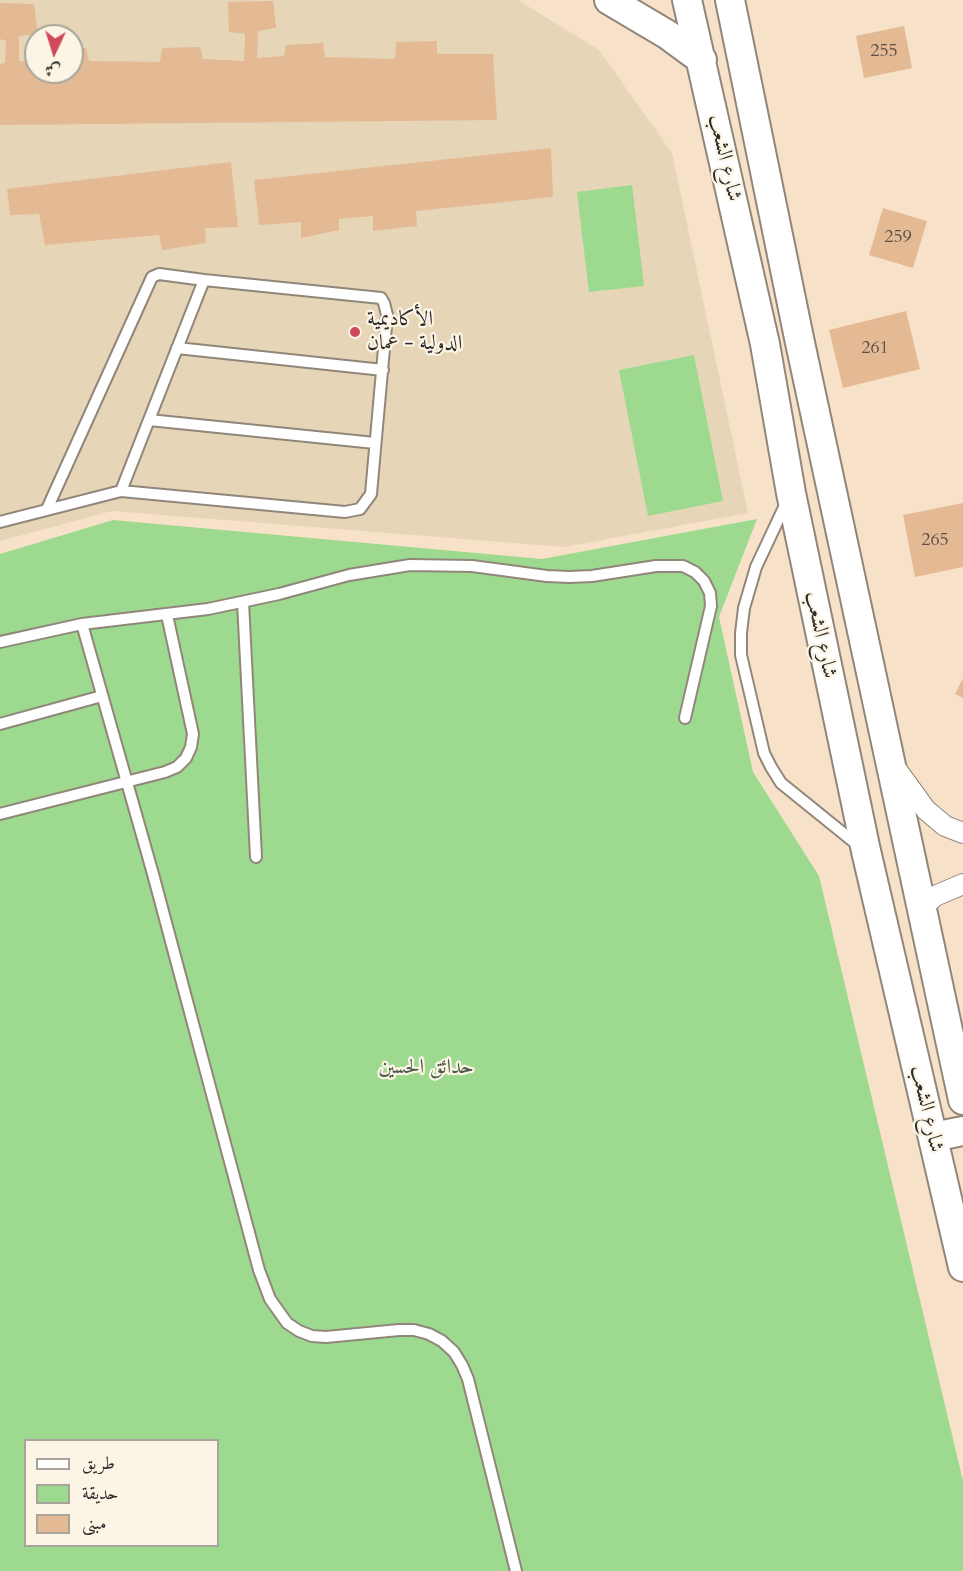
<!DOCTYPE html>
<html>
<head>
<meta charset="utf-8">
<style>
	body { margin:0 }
	#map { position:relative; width:963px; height:1571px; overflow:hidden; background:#f7e2c9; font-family:Cardo,Amiri,serif }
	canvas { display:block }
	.legend { position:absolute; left:24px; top:1439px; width:195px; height:108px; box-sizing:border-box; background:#fcf5e5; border:2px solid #a8a49b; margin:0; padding:8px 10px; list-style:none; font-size:18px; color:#2b2b2b }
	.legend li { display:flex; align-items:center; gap:12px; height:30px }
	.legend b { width:30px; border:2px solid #a8a49b }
	.north { position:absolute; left:24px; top:24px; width:60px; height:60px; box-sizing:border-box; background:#fcf5e5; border:2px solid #a8a49b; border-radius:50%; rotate:184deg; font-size:16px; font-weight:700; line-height:24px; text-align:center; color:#2b2b2b }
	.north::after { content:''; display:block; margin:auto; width:21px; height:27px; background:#d1495b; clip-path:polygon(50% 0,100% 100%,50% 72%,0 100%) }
</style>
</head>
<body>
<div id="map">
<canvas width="963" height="1571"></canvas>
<ul class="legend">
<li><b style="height:8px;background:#fff"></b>طريق</li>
<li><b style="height:16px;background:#9dda8f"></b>حديقة</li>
<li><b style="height:16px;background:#e4ba94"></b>مبنى</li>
</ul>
<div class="north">ش</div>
</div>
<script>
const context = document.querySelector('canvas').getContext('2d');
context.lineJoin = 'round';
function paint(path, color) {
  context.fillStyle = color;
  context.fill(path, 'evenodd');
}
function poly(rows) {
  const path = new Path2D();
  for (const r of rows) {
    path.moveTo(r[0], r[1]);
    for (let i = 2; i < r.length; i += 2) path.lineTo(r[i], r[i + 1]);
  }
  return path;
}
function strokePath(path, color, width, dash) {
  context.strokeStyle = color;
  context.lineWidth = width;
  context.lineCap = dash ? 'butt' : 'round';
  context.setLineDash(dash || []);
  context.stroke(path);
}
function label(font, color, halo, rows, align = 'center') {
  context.font = font + ' Cardo,Amiri,serif';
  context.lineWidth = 4.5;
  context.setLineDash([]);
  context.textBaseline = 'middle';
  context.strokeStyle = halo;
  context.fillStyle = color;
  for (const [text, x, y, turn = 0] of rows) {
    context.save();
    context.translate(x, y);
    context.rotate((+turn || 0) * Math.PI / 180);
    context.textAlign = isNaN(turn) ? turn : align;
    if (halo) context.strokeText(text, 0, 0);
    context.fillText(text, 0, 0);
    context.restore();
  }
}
paint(poly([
	[0,0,518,0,599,50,672,153,748,513,564,547,112,511,0,541],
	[36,36,72,36,72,72,36,72]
]), '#e6d5b7');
paint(poly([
	[632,185,644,286,589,292,577,192],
	[694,355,723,501,648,516,619,370],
	[757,519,719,617,753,772,819,876,963,1481,963,1571,0,1571,0,554,113,520,542,559],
	[26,1440,218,1440,218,1546,26,1546]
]), '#9dda8f');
paint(poly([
	[273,1,276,28,258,31,257,58,284,56,286,45,323,43,325,57,395,59,396,42,437,41,437,54,493,54,497,120,0,125,0,64,5,63,6,41,0,39,0,3,34,4,38,34,19,36,19,61,36,62,36,72,72,72,72,48,86,48,89,61,160,62,162,48,200,47,203,59,244,61,245,34,229,32,228,2],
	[904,26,912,68,864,78,856,36],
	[551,148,553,197,416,211,417,226,373,231,373,216,339,219,339,230,301,238,301,222,259,225,254,180],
	[231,162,238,227,205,228,206,243,162,250,159,235,45,245,39,214,10,215,7,189],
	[883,208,927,221,913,268,869,255],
	[906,311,920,369,843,388,829,330],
	[963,503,963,567,915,577,903,515],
	[963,678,963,698,955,694]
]), '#e4ba94');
const lane = poly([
	[177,348,383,370],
	[149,420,375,443],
	[121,491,204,280],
	[787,501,756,567,744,608,741,633,741,655,764,753,771,767,781,783,859,846],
	[0,522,121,491,345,512,360,509,371,494,387,315,384,303,381,298,204,280,159,274,152,277,47,509],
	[243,602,256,857],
	[82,624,153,874,259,1270,270,1299,287,1323,299,1331,312,1336,326,1337,399,1330,414,1330,429,1334,442,1341,454,1352,462,1365,468,1379,516,1571],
	[0,642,82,624,208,609,279,594,349,575,410,565,472,566,547,576,569,577,592,576,656,566,683,566,695,572,704,581,710,593,711,606,685,718],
	[0,724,102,696],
	[0,814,165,772,177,767,186,758,191,747,193,734,167,615]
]);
const street = poly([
	[897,770,926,810,945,826,963,833],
	[922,908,935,896,963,884]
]);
const secondary = poly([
	[609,0,668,35,702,60],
	[687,0,765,344,791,493,866,851,963,1267],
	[730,0,799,338,963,1100],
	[933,1137,963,1131]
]);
strokePath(lane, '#91867a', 14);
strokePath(street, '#91867a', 22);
strokePath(secondary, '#91867a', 32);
strokePath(lane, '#fff', 10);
strokePath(street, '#fff', 20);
strokePath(secondary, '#fff', 28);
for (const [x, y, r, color] of [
	[355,332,6,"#d1495b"]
]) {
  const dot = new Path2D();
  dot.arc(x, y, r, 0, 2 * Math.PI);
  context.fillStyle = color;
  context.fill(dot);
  strokePath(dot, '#fcf5e5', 2);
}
label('18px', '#594f45', null, [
	["255",884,52],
	["259",898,238],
	["261",875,349],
	["265",935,541]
]);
label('21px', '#2b2b2b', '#fcf5e5', [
	["شارع الشعب",724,158,77],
	["شارع الشعب",820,635,78],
	["شارع الشعب",926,1109,77]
]);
label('21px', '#2b2b2b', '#fcf5e5', [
	["الأكاديمية",367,320],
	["الدولية - عمان",367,344]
], 'left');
label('21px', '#485744', '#fcf5e5', [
	["حدائق الحسين",426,1068]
]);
</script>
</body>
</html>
